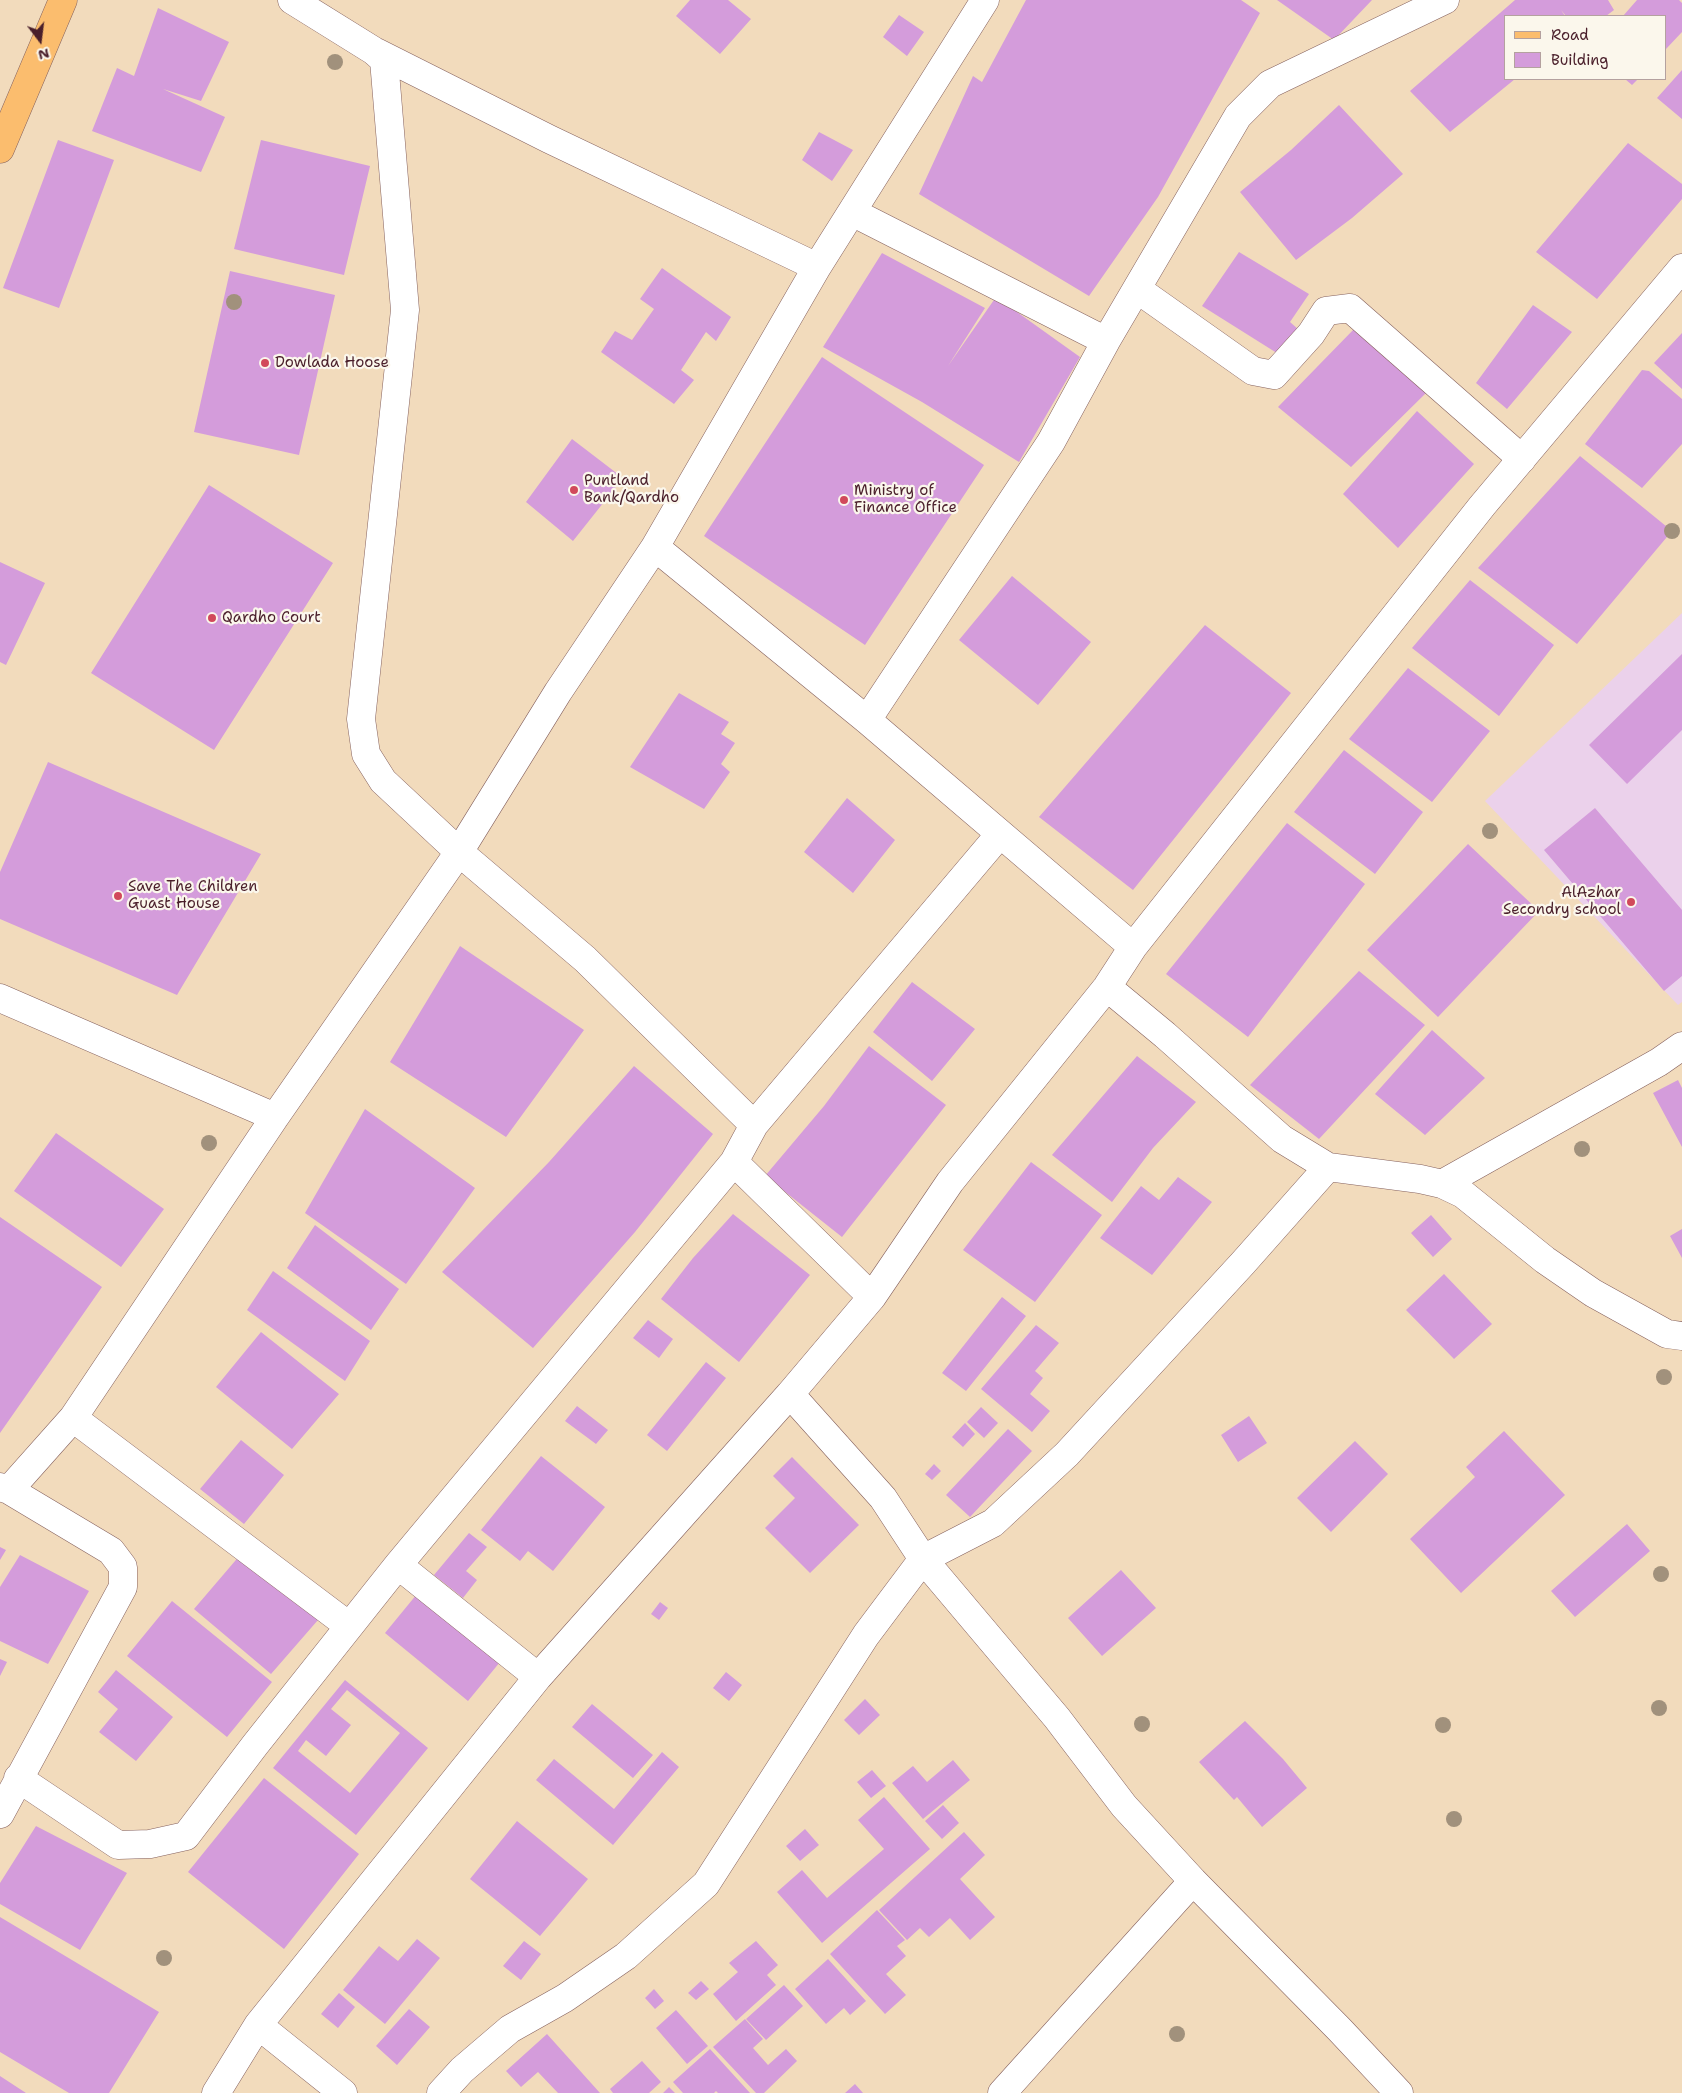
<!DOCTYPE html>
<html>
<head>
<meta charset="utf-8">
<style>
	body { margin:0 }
	#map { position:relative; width:1682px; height:2093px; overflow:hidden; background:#f2dbbc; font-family:"Shantell Sans",sans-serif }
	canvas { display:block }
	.legend { position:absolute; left:1504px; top:15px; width:162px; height:65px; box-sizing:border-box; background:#fbf7ec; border:1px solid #b4a19f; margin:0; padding:6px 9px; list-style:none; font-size:15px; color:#4a1f2b }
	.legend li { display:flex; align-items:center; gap:10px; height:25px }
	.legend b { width:25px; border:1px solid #b4a19f }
	.north { position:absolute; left:15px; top:15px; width:50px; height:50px; -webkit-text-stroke:4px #fbf7ec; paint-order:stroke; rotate:165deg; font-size:14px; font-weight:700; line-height:20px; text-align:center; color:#4a1f2b }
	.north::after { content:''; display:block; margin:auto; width:18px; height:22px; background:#4a1f2b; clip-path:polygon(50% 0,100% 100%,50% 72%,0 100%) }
</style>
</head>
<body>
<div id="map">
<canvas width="1682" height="2093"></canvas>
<ul class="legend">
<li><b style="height:6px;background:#fbbd6e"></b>Road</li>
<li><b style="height:14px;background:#d49cdb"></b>Building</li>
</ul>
<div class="north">N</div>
</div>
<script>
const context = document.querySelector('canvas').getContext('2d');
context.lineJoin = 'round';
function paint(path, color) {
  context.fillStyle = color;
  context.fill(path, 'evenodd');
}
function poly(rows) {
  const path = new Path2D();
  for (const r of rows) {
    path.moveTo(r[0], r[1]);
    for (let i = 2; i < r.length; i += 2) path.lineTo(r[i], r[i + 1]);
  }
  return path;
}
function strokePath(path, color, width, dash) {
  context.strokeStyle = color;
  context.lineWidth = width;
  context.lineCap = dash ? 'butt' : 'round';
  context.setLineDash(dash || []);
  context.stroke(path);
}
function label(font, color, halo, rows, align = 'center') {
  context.font = font + ' "Shantell Sans",sans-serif';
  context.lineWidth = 4.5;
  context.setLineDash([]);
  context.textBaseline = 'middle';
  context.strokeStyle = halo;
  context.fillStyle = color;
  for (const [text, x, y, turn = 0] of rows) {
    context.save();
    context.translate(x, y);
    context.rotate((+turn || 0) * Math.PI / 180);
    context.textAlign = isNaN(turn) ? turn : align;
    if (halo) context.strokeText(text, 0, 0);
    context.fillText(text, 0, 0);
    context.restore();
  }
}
paint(poly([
	[1682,613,1682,1002,1678,1005,1485,801]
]), '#ebd1eb');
paint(poly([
	[690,0,728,0,751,19,720,54,676,16],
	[1026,0,1241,0,1260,13,1158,197,1089,296,919,194,973,76,982,82],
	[1277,0,1372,0,1334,40],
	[1515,0,1608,0,1614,10,1606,16,1566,16,1561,10,1565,16,1506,16,1506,79,1515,79,1450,132,1410,91],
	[1637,0,1679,0,1682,3,1682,32,1666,49,1666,16,1623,16],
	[158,8,229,42,201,101,163,89,225,117,201,172,92,131,117,68,134,76],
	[899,15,924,32,907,56,883,37],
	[1682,70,1682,119,1657,98],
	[1625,79,1638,79,1632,85],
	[1339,105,1403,174,1352,218,1296,260,1240,192,1291,150],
	[819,132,853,150,832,181,802,160],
	[58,140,114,160,59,308,3,288],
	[261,140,370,166,344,275,234,249],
	[1628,143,1682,184,1682,199,1597,299,1536,252],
	[1239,252,1309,294,1290,322,1299,330,1280,355,1202,306],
	[882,253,985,308,948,366,996,297,1080,357,1019,462,922,402,823,347],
	[662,268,731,317,716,341,706,332,681,370,694,380,674,404,601,352,615,331,632,340,654,309,640,299],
	[230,271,335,295,299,455,194,432],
	[1533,305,1572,332,1507,409,1476,383],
	[1355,328,1426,393,1351,467,1278,407],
	[1682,333,1682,389,1654,363],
	[822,357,984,465,865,645,704,536],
	[1642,370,1649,371,1682,399,1682,444,1642,488,1585,444],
	[1417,411,1474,464,1398,548,1343,494],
	[572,439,623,478,573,541,526,502],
	[1580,456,1672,531,1577,644,1478,568],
	[209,485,333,563,214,750,91,673],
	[0,562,45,583,6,665,0,662],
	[1012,576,1091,642,1038,705,959,640],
	[1470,580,1554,645,1499,716,1412,648],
	[1205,625,1291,693,1133,890,1039,817],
	[1682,654,1682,730,1627,784,1589,745],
	[1408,668,1490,731,1432,802,1349,739],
	[679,693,729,722,721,734,735,743,721,764,730,772,704,809,630,767],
	[1344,750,1423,812,1375,874,1294,812],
	[48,762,261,854,177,995,0,919,0,872],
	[847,798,895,840,853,893,804,852],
	[1595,808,1682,910,1682,976,1664,991,1544,850],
	[1287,823,1365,884,1248,1037,1166,974],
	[1468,844,1539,911,1438,1017,1367,950],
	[460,946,584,1030,506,1137,390,1062],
	[1359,971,1425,1025,1319,1139,1250,1085],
	[912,982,975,1029,932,1081,873,1032],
	[1432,1030,1485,1078,1425,1135,1375,1094],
	[869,1046,946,1105,842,1237,765,1176,824,1106],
	[1137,1056,1196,1102,1153,1148,1112,1202,1052,1155],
	[634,1066,713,1134,635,1232,533,1348,442,1272,549,1162],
	[1678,1080,1682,1088,1682,1147,1653,1093],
	[365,1109,475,1188,406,1284,305,1213],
	[56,1133,164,1209,121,1267,14,1191],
	[1031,1162,1102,1215,1035,1302,963,1250],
	[1178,1177,1212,1202,1152,1275,1100,1238,1141,1186,1159,1200],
	[733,1214,810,1275,739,1362,661,1299,693,1258],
	[1431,1215,1452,1239,1433,1257,1411,1233],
	[0,1217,102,1287,0,1433],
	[315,1225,399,1289,371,1330,287,1268],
	[1682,1229,1682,1258,1670,1236],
	[273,1271,370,1341,345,1381,247,1310],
	[1444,1274,1492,1324,1454,1359,1406,1310],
	[1002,1297,1026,1316,966,1391,942,1373],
	[648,1320,673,1339,659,1358,633,1338],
	[1036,1325,1059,1343,1035,1371,1043,1378,1030,1394,1050,1411,1032,1432,981,1389],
	[261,1332,339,1394,292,1449,216,1387],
	[706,1362,726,1378,667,1451,647,1435],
	[577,1406,608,1430,596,1444,565,1421],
	[981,1407,998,1423,984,1438,967,1422],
	[1249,1416,1267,1443,1238,1462,1221,1435],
	[965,1423,975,1434,963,1447,952,1437],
	[1008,1429,1032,1451,970,1517,946,1495],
	[1504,1431,1565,1495,1461,1593,1410,1539,1475,1477,1466,1467],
	[241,1440,284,1475,244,1524,200,1489],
	[1355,1441,1388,1474,1331,1532,1297,1498],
	[541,1456,605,1507,553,1571,528,1551,520,1561,481,1530],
	[792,1457,859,1525,810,1573,765,1528,795,1498,773,1476],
	[934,1464,941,1471,932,1480,925,1474],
	[1627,1524,1650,1551,1575,1617,1551,1591],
	[469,1533,487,1547,466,1571,477,1580,463,1598,434,1575],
	[0,1547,6,1550,0,1560],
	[241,1554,318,1620,271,1674,194,1609],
	[20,1555,89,1591,48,1664,0,1641,0,1587],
	[1121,1570,1156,1608,1102,1656,1068,1618],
	[417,1594,500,1662,468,1701,385,1633],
	[172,1601,272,1682,227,1737,127,1656],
	[660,1602,668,1608,659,1620,651,1614],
	[0,1659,7,1662,0,1676],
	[116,1670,173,1717,136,1761,99,1732,118,1709,98,1692],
	[726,1672,742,1685,729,1701,713,1688],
	[345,1680,428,1748,356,1835,273,1768],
	[347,1690,400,1733,350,1793,298,1751,306,1740,326,1756,351,1725,331,1709],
	[865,1699,880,1715,859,1735,844,1720],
	[592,1704,653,1755,633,1778,572,1727],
	[1245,1721,1283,1759,1307,1788,1262,1827,1237,1797,1234,1800,1199,1762],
	[662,1752,679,1767,613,1845,536,1780,554,1759,614,1809],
	[953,1760,970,1780,923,1819,892,1783,913,1766,927,1782],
	[872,1770,886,1786,871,1798,857,1782],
	[264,1778,359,1854,284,1949,188,1872],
	[884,1797,930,1849,822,1943,777,1892,802,1870,827,1898,884,1849,858,1820],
	[943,1805,959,1823,942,1839,925,1821],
	[517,1821,588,1879,540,1936,470,1879],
	[36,1826,127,1873,80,1950,0,1904,0,1883],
	[805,1829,819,1845,800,1861,786,1846],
	[964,1832,985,1855,960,1879,995,1917,970,1940,950,1918,929,1937,920,1928,907,1940,879,1910],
	[877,1910,905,1940,897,1946,906,1956,886,1974,906,1995,885,2014,830,1954],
	[0,1917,159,2012,109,2093,69,2093,0,2052],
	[417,1939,440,1958,385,2024,343,1990,379,1946,398,1961],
	[524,1941,541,1954,521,1980,503,1966],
	[756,1941,778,1965,767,1975,776,1985,736,2021,713,1994,738,1972,729,1963],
	[828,1959,866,2001,850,2015,844,2008,826,2024,795,1989],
	[701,1981,709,1989,696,2000,688,1993],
	[784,1985,803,2006,766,2040,746,2019],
	[654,1989,664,2001,655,2009,645,1998],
	[339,1993,355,2007,338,2028,321,2014],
	[409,2009,430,2027,397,2065,376,2046],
	[676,2010,708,2046,687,2064,656,2028],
	[745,2019,763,2039,753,2048,768,2065,786,2049,797,2061,764,2093,756,2093,713,2047],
	[547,2034,600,2093,558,2093,538,2072,521,2087,506,2071],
	[710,2049,750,2093,718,2093,716,2091,714,2093,683,2093,673,2082],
	[642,2061,661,2082,649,2093,613,2093,610,2089],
	[0,2076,26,2093,0,2093],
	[855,2084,863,2093,845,2093],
	[669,2087,675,2093,663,2093]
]), '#d49cdb');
const street = poly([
	[292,0,374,51,549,139,817,267],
	[374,51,384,60,405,310,361,719,366,754,383,781,459,852,585,959,754,1125],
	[852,212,1106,341],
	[1137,289,1253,371,1274,375,1311,334,1326,311,1350,308,1522,459],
	[655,547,867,720,1133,947],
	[867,720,1051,442,1106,341,1238,116,1270,84,1445,0],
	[1107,987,1165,1035,1282,1139,1328,1167,1420,1179,1442,1184,1463,1194,1545,1260,1593,1293,1667,1334,1682,1336],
	[0,998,275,1117],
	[734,1162,872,1297],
	[1442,1184,1659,1062,1682,1046],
	[790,1394,883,1498,923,1559,1057,1718,1124,1806,1193,1881,1340,2030,1399,2093],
	[73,1418,349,1626],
	[0,1487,9,1490,111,1551,123,1567,123,1587,0,1814],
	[9,1490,73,1418,275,1117,459,852,558,692,655,547,817,267,985,0],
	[398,1565,538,1677],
	[18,1778,118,1845,150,1844,186,1836,255,1745,398,1565,734,1162,754,1125,1000,834],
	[258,2025,343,2093],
	[216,2093,258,2025,538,1677,790,1394,872,1297,950,1182,1107,987,1133,947,1482,506,1682,268],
	[441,2093,462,2070,510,2029,565,1998,626,1956,706,1884,866,1635,923,1559,993,1523,1067,1454,1243,1263,1328,1167],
	[1002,2093,1193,1881]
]);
const primary = poly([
	[0,149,63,0]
]);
strokePath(street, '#85615e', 29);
strokePath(primary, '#85615e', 29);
strokePath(street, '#fff', 28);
strokePath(primary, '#fbbd6e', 28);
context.fillStyle = '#a1917c';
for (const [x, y] of [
	[335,62],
	[234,302],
	[1672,531],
	[1490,831],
	[209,1143],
	[1582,1149],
	[1664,1377],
	[1661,1574],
	[1659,1708],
	[1142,1724],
	[1443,1725],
	[1454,1819],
	[164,1958],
	[1177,2034]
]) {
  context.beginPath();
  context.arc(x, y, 8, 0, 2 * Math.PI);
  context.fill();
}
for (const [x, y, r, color] of [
	[265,363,5,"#d1495b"],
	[574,490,5,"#d1495b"],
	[844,500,5,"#d1495b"],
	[212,618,5,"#d1495b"],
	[118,896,5,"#d1495b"],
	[1631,902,5,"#d1495b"]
]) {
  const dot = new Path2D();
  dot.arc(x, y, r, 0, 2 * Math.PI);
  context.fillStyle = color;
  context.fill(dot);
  strokePath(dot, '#fbf7ec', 2);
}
label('15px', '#4a1f2b', '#fbf7ec', [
	["Dowlada Hoose",275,363],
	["Puntland",584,481],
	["Bank/Qardho",584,498],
	["Ministry of",854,491],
	["Finance Office",854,508],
	["Qardho Court",222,618],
	["Save The Children",128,887],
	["Guast House",128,904],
	["AlAzhar",1621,893,"right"],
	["Secondry school",1621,910,"right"]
], 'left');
</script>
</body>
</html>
